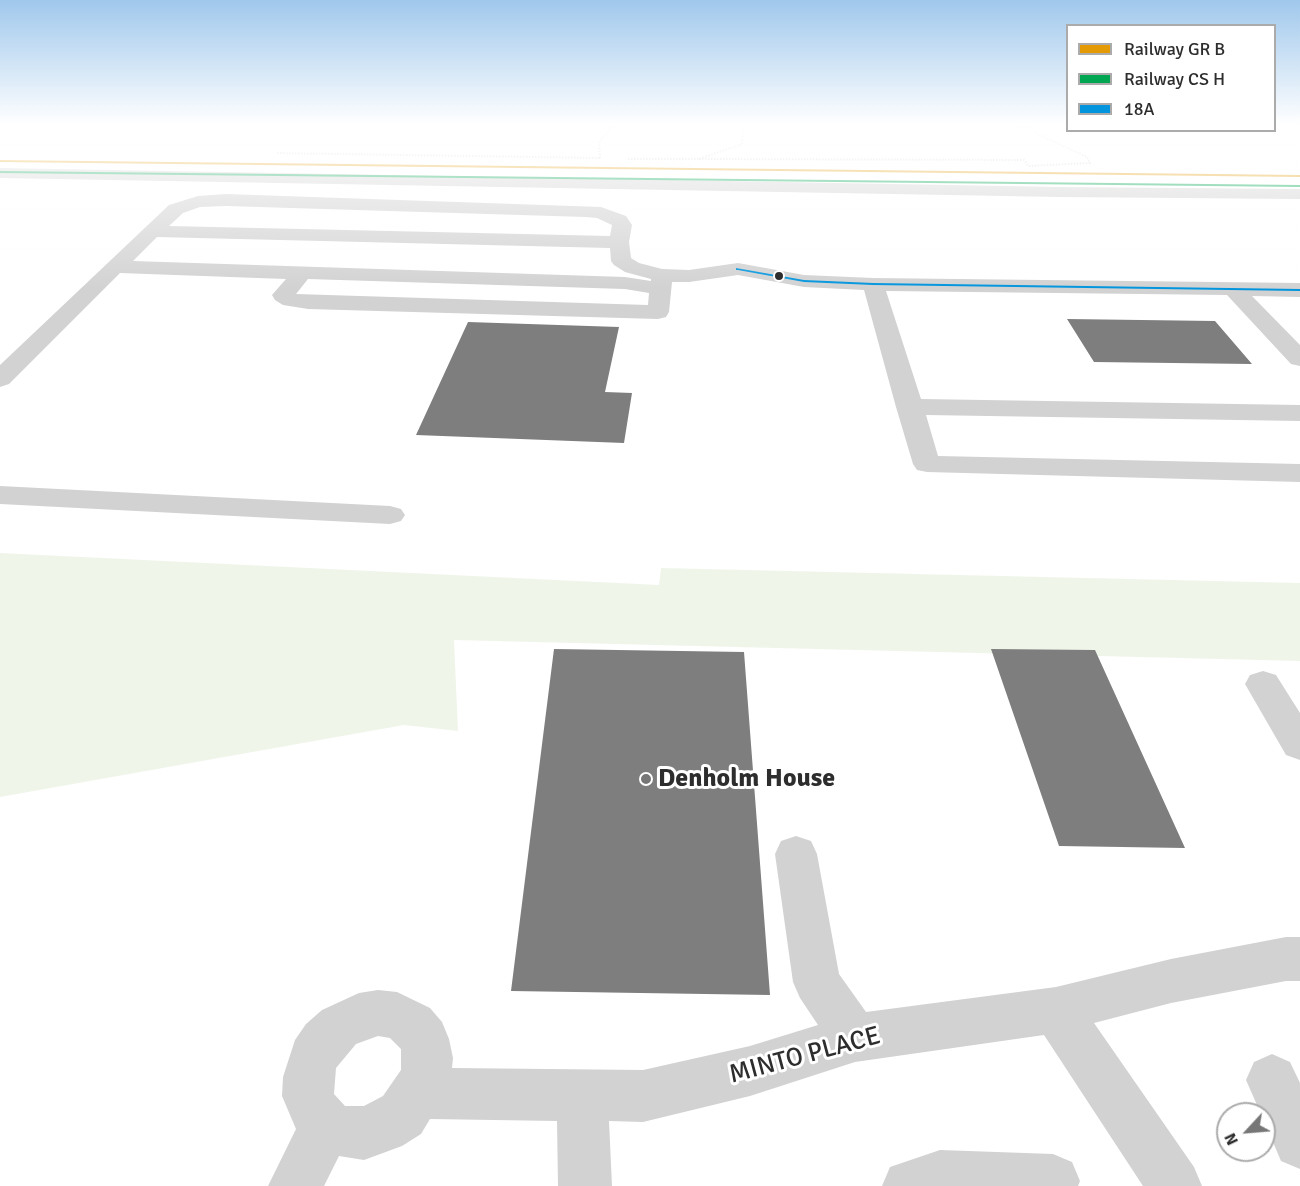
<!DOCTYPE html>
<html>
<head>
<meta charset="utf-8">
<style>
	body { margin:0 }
	#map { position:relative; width:1300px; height:1186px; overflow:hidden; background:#fff; font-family:Signika,sans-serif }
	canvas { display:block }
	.legend { position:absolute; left:1066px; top:24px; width:210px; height:108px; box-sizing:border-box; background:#fff; border:2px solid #ababab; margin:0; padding:8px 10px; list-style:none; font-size:18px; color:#2d2d2d }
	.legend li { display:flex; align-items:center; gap:12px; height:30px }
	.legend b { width:30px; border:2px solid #ababab }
	.north { position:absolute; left:1216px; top:1102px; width:60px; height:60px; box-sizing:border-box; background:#fff; border:2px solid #ababab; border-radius:50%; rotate:244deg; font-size:16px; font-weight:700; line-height:24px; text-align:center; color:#2d2d2d }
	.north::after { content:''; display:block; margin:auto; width:21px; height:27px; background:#767676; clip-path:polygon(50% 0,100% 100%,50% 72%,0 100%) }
</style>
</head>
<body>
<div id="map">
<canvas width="1300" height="1186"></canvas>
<ul class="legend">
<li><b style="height:8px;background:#e39a04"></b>Railway GR B</li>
<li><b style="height:8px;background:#00a651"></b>Railway CS H</li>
<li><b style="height:8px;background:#0295dd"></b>18A</li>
</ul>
<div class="north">N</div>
</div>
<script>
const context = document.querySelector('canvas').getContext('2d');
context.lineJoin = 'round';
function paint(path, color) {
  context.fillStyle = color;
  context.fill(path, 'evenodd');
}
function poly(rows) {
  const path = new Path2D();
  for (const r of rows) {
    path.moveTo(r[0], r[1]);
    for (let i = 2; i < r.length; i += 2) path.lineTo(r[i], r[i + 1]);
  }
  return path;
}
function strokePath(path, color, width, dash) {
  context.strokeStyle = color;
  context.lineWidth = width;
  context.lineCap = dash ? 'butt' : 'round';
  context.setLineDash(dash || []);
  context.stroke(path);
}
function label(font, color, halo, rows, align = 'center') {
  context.font = font + ' Signika,sans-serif';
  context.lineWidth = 6;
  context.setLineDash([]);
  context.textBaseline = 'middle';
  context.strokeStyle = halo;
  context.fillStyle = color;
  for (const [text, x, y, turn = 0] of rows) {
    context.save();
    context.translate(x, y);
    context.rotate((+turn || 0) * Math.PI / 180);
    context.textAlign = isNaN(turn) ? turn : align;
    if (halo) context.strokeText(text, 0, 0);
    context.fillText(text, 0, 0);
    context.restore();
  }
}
paint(poly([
	[0,553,659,585,661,568,1300,583,1300,661,454,640,458,731,404,725,0,797]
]), '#f0f5ea');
paint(poly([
	[1067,319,1215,321,1252,364,1094,362],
	[468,322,619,327,605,392,632,393,624,443,416,435],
	[554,649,744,652,770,995,511,991],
	[991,649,1095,650,1185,848,1059,846]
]), '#7e7e7e');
strokePath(poly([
	[277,153,600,158],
	[600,158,599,142,615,123],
	[628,159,699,159,742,144,744,123],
	[699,159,1024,160,1028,166,1090,163,1087,157,1014,123]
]), '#d2d2d2', 2, [1.5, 1.5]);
paint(poly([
	[0,168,1060,187,1300,189,1300,199,1060,197,0,178,0,168],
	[226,194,601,207,626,216,632,225,629,242,631,258,639,263,662,269,689,270,738,263,804,275,873,278,1300,283,1300,297,1252,296,1300,345,1300,366,1291,364,1227,295,886,291,921,399,1300,405,1300,421,926,415,938,456,1300,464,1300,482,927,472,917,470,913,464,896,407,864,290,804,287,738,275,689,282,672,282,669,312,666,317,658,319,308,309,283,305,275,300,272,295,286,279,120,273,9,384,0,387,0,365,169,205,198,196,226,194],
	[226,206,586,217,597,218,612,225,610,236,169,226,183,213,200,207,226,206],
	[157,237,610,248,611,261,614,265,625,272,651,279,651,281,625,277,133,261,157,237],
	[308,279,625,289,649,293,648,305,296,294,308,279],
	[0,486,390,506,401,509,405,515,401,521,390,524,0,504,0,486],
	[1263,671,1276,675,1300,713,1300,760,1286,755,1245,684,1250,675,1263,671],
	[796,836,811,841,817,854,839,974,866,1012,1056,987,1171,959,1286,937,1300,937,1300,981,1286,981,1171,1003,1094,1023,1194,1167,1202,1186,1143,1186,1044,1035,855,1062,750,1096,643,1122,609,1121,612,1186,558,1186,557,1121,430,1119,421,1134,402,1146,364,1160,339,1156,324,1186,268,1186,296,1129,282,1096,283,1077,295,1040,306,1024,322,1010,359,993,378,990,397,992,430,1008,442,1022,449,1039,453,1058,452,1068,643,1070,750,1046,818,1025,800,998,793,982,775,854,781,841,796,836],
	[378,1036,390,1038,401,1049,401,1070,383,1096,364,1106,345,1106,334,1094,336,1068,356,1044,378,1036],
	[1272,1054,1290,1062,1300,1083,1300,1169,1281,1161,1264,1121,1264,1114,1261,1114,1246,1080,1254,1062,1272,1054],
	[940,1150,1053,1154,1072,1162,1080,1181,1078,1186,882,1186,890,1167,940,1150]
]), '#d2d2d2');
paint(poly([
	[736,268,804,280,873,283,1300,289,1300,291,873,285,804,282,738,270,736,270,736,268]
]), '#0295dd');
paint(poly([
	[0,160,1300,175,1300,177,0,162,0,160]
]), '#e39a04');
paint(poly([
	[0,171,1300,185,1300,187,0,173,0,171]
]), '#00a651');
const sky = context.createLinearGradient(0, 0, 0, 289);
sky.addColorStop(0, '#a0c8ec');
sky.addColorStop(0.43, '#fff');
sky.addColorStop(1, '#ffffff00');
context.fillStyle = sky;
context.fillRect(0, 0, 1300, 289);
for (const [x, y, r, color] of [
	[779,276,5,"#2d2d2d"],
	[646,779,6,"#767676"]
]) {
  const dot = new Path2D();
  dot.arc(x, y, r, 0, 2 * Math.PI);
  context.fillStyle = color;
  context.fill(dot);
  strokePath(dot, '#fff', 2);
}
label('bold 26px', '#2d2d2d', '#fff', [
	["Denholm House",658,779]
], 'left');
label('26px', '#2d2d2d', '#fff', [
	["MINTO PLACE",805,1056,-15]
]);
</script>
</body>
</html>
